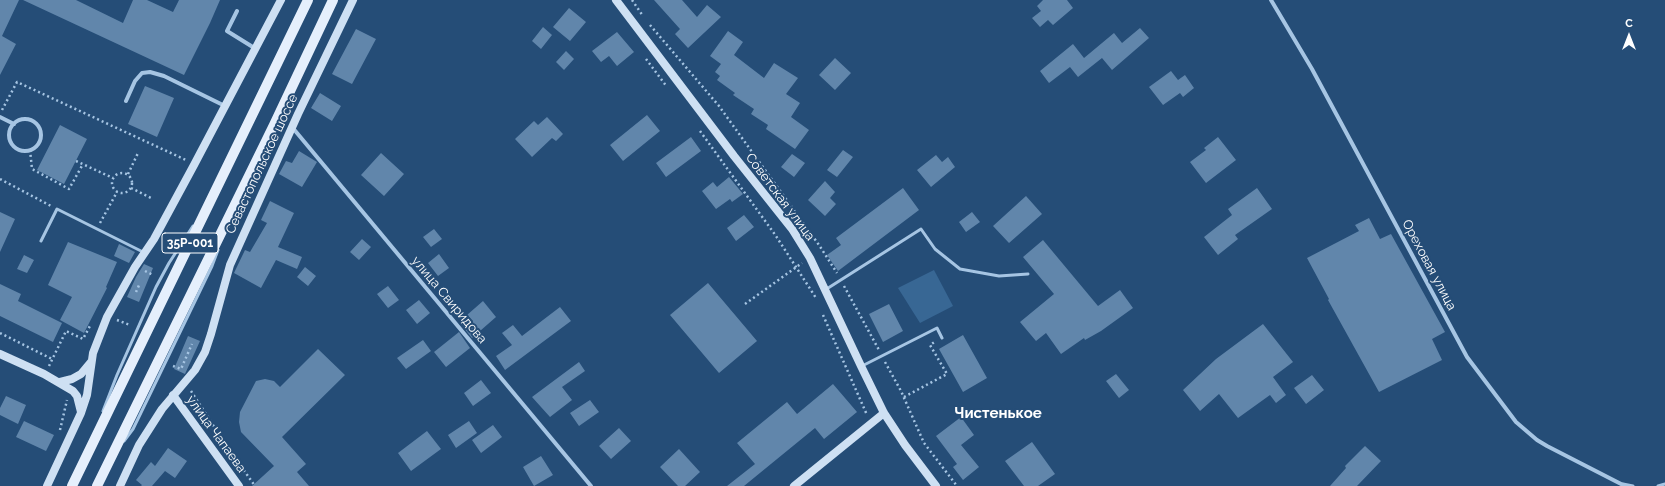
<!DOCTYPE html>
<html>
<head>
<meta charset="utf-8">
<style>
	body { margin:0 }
	#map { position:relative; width:1665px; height:486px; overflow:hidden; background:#254d77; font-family:Raleway,sans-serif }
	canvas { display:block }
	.north { position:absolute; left:1609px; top:16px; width:40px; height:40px; -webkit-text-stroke:3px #254d77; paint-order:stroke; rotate:0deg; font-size:11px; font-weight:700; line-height:16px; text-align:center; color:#fff }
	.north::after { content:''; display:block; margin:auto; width:14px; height:18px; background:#fff; clip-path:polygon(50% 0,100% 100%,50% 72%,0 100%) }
</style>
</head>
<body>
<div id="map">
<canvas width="1665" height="486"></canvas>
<div class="north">С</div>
</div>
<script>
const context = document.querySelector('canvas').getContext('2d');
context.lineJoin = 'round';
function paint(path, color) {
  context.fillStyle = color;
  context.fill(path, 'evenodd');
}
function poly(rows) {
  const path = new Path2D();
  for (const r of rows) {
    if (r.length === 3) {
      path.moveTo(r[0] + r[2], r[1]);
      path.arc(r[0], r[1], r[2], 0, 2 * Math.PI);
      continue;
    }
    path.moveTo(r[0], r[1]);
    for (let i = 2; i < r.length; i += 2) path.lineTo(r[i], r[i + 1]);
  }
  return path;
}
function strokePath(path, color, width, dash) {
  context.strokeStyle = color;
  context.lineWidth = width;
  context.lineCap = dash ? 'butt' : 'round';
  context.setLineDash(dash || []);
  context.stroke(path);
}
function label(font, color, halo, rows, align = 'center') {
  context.font = font + ' Raleway,sans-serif';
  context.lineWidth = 4;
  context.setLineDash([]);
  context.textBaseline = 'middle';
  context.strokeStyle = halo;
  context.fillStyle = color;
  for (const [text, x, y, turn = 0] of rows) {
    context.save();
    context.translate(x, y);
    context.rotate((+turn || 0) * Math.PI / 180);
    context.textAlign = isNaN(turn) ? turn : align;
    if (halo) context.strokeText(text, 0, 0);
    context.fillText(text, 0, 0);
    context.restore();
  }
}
paint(poly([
	[934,270,953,306,920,323,898,288]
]), '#386794');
paint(poly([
	[0,0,19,0,2,36,16,44,0,75],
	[23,0,76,0,123,23,133,0,147,0,173,12,179,0,220,0,210,23,184,75],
	[654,0,682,0,697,17,707,5,721,17,688,48,675,34,680,29],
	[1043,0,1067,0,1073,8,1053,25,1048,20,1040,27,1032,18,1041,11,1037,6],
	[569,8,586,22,570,41,553,27],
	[543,27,552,35,541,49,532,41],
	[1140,28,1149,38,1112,70,1102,58,1078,77,1070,67,1049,83,1040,71,1073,44,1084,58,1114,33,1122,43],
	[356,29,376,39,352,84,332,74],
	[728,31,743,42,734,55,764,78,774,63,798,78,786,94,800,103,791,117,809,130,795,149,766,129,768,125,751,114,754,109,733,95,735,93,717,80,720,76,715,72,721,64,710,56],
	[617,32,634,52,617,66,609,56,601,62,592,51],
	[566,51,574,59,564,70,556,62],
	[835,58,851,73,835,90,819,75],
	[1171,71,1178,80,1185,75,1194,88,1183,97,1180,93,1163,105,1149,87],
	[145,86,174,98,157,137,128,124],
	[320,93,341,106,332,121,311,108],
	[647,115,660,131,623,161,610,145],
	[547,117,563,134,556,141,552,138,532,157,515,139,534,121,538,125],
	[60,125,87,139,64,184,37,170],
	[691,137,701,151,666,177,656,163],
	[1218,137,1236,160,1206,183,1190,162,1206,150,1204,148],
	[843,150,853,157,837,177,827,170],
	[299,151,317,162,302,187,279,174,286,161,292,163],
	[381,153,404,174,384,196,361,175],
	[792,154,805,163,794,177,781,167],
	[936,155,942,162,948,157,955,167,931,187,917,170],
	[729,177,743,194,732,202,730,199,716,209,702,191,713,182,717,187],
	[825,181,835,192,830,198,836,204,825,216,808,200],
	[903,188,919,210,838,271,827,255,841,245,836,238],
	[1257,188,1272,209,1235,235,1238,239,1218,255,1204,237,1232,215,1228,209],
	[1026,196,1042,214,1009,243,993,226],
	[270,201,294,213,278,247,302,257,297,269,276,260,261,288,234,273,245,250,250,252,267,223,261,220],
	[0,212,15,219,0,252],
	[972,212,980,222,966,232,959,222],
	[744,215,754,227,736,241,727,228],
	[1369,218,1380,239,1391,234,1445,332,1432,339,1442,360,1379,392,1328,300,1329,299,1307,258,1359,231,1355,225],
	[434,229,442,239,431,247,423,237],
	[362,239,371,247,359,260,350,252],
	[1043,240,1098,306,1120,290,1133,308,1101,331,1085,340,1084,338,1061,354,1046,333,1036,341,1020,322,1054,294,1023,257],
	[68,242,117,262,106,287,107,288,84,333,60,320,72,297,48,285],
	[119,244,135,252,129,263,114,256],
	[439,254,449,268,438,276,428,263],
	[24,255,34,260,27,273,17,269],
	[144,264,153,268,139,302,127,297,136,277],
	[305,267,316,276,308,286,297,277],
	[708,283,757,341,719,373,670,315],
	[0,284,21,294,18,301,62,323,53,342,0,316],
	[388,286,399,300,388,308,377,294],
	[419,300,430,313,417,324,406,310],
	[483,301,496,317,472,338,464,328,473,321,467,315],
	[889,304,903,331,883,342,869,314],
	[560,307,571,321,505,370,496,356,512,345,502,333,513,325,522,336],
	[1263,324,1293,362,1273,377,1286,395,1276,403,1270,395,1238,418,1219,394,1200,411,1183,390,1216,359],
	[459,332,470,348,446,367,434,352],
	[963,335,987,378,963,392,939,349],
	[188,336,200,341,185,374,174,369],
	[423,340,431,351,406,369,397,358],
	[318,349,345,375,282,437,306,464,297,472,309,486,252,486,274,466,241,432,239,422,240,412,256,381,265,379,274,381,280,387],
	[579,362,585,371,562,387,572,400,550,417,532,397],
	[1116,374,1129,390,1119,398,1106,381],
	[1312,375,1324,390,1306,404,1294,388],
	[481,380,491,393,473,406,464,393],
	[833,384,857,412,824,439,815,428,744,486,727,486,755,464,737,443,787,402,797,414],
	[6,396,26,405,18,424,0,415,0,408],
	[590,400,599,412,579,426,570,413],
	[961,417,974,435,961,445,979,467,963,480,953,467,957,464,936,436],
	[24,421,54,435,46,451,16,437],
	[469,421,477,433,456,448,448,435],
	[493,425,502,437,481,453,472,440],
	[619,428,631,441,611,459,599,446],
	[427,431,441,449,411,471,398,453],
	[1032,442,1055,474,1038,486,1024,486,1005,461],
	[1365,446,1381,461,1357,486,1330,486,1346,468,1345,466],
	[168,448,187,461,175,478,165,471,152,486,141,486,142,485,136,480,151,462,155,466],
	[679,449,700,472,685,486,678,486,660,467],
	[541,456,553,475,534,486,523,467]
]), '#6186ab');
strokePath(poly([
	[632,0,643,16],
	[650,25,719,106,819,245,837,273],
	[646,59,667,87],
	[2,110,17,82,186,160],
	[700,131,776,236,816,298],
	[30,150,32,169,69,189,83,164],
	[76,161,113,178],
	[122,183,10],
	[128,174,138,153],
	[0,179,51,206],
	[131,188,151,198],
	[100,223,117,192],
	[145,271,153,275],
	[844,286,879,350],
	[136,292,140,283],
	[745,304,802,263],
	[823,315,867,415],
	[117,320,130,325,130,324],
	[0,333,52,359],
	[885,362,901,391,924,443,957,486],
	[49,366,66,331,83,339,91,324],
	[173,366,181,369,192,344],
	[191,391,226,445,255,486],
	[904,397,947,374,930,345,936,341],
	[60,430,67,400]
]), '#a6c5e3', 2.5, [2, 3]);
strokePath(poly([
	[41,241,57,209,143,252],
	[825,290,921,229,935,249,960,269,999,276,1028,274],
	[862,366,937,328,942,338],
	[103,411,117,375,156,287,169,263,193,226],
	[124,441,133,429,152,390,212,266,218,250],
	[1623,484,1633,486],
	[1658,486,1665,484]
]), '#a6c5e3', 3);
strokePath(poly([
	[1271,0,1312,69,1467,357,1516,422,1537,440,1547,446,1625,486],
	[237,11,227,31,256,49],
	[126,101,135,81,142,73,150,72,164,76,225,106],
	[0,117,14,124],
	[25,135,16],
	[292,127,591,486]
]), '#a6c5e3', 4);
strokePath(poly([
	[616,0,734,156,792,229,810,258,861,366,884,413,905,445,936,486],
	[0,354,44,374,73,391,77,396,81,412],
	[60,382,72,379,81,374,91,362],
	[173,395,239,486],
	[47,486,81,413,87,395,93,353,107,317,135,267,154,239,194,165,281,0],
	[120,486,139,445,162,409,195,370,205,352,211,334,230,265,298,114,353,0],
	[794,486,884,413]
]), '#cee0f3', 8);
strokePath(poly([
	[72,486,308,0],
	[97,486,274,125,333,0]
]), '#e5effc', 10);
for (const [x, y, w] of [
	[190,243,56]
]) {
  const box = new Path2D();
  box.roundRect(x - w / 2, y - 10, w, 20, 3);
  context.fillStyle = '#254d77';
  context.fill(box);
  strokePath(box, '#fff', 1);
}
label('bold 12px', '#fff', null, [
	["35Р-001",190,243]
]);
label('13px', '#fff', '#254d77', [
	["Севастопольское шоссе",262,164,-65],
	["Советская улица",780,197,53],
	["Ореховая улица",1429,265,62],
	["улица Свиридова",449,300,50],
	["улица Чапаева",216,434,54]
]);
label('bold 15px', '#fff', '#254d77', [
	["Чистенькое",998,413]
]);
</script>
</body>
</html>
